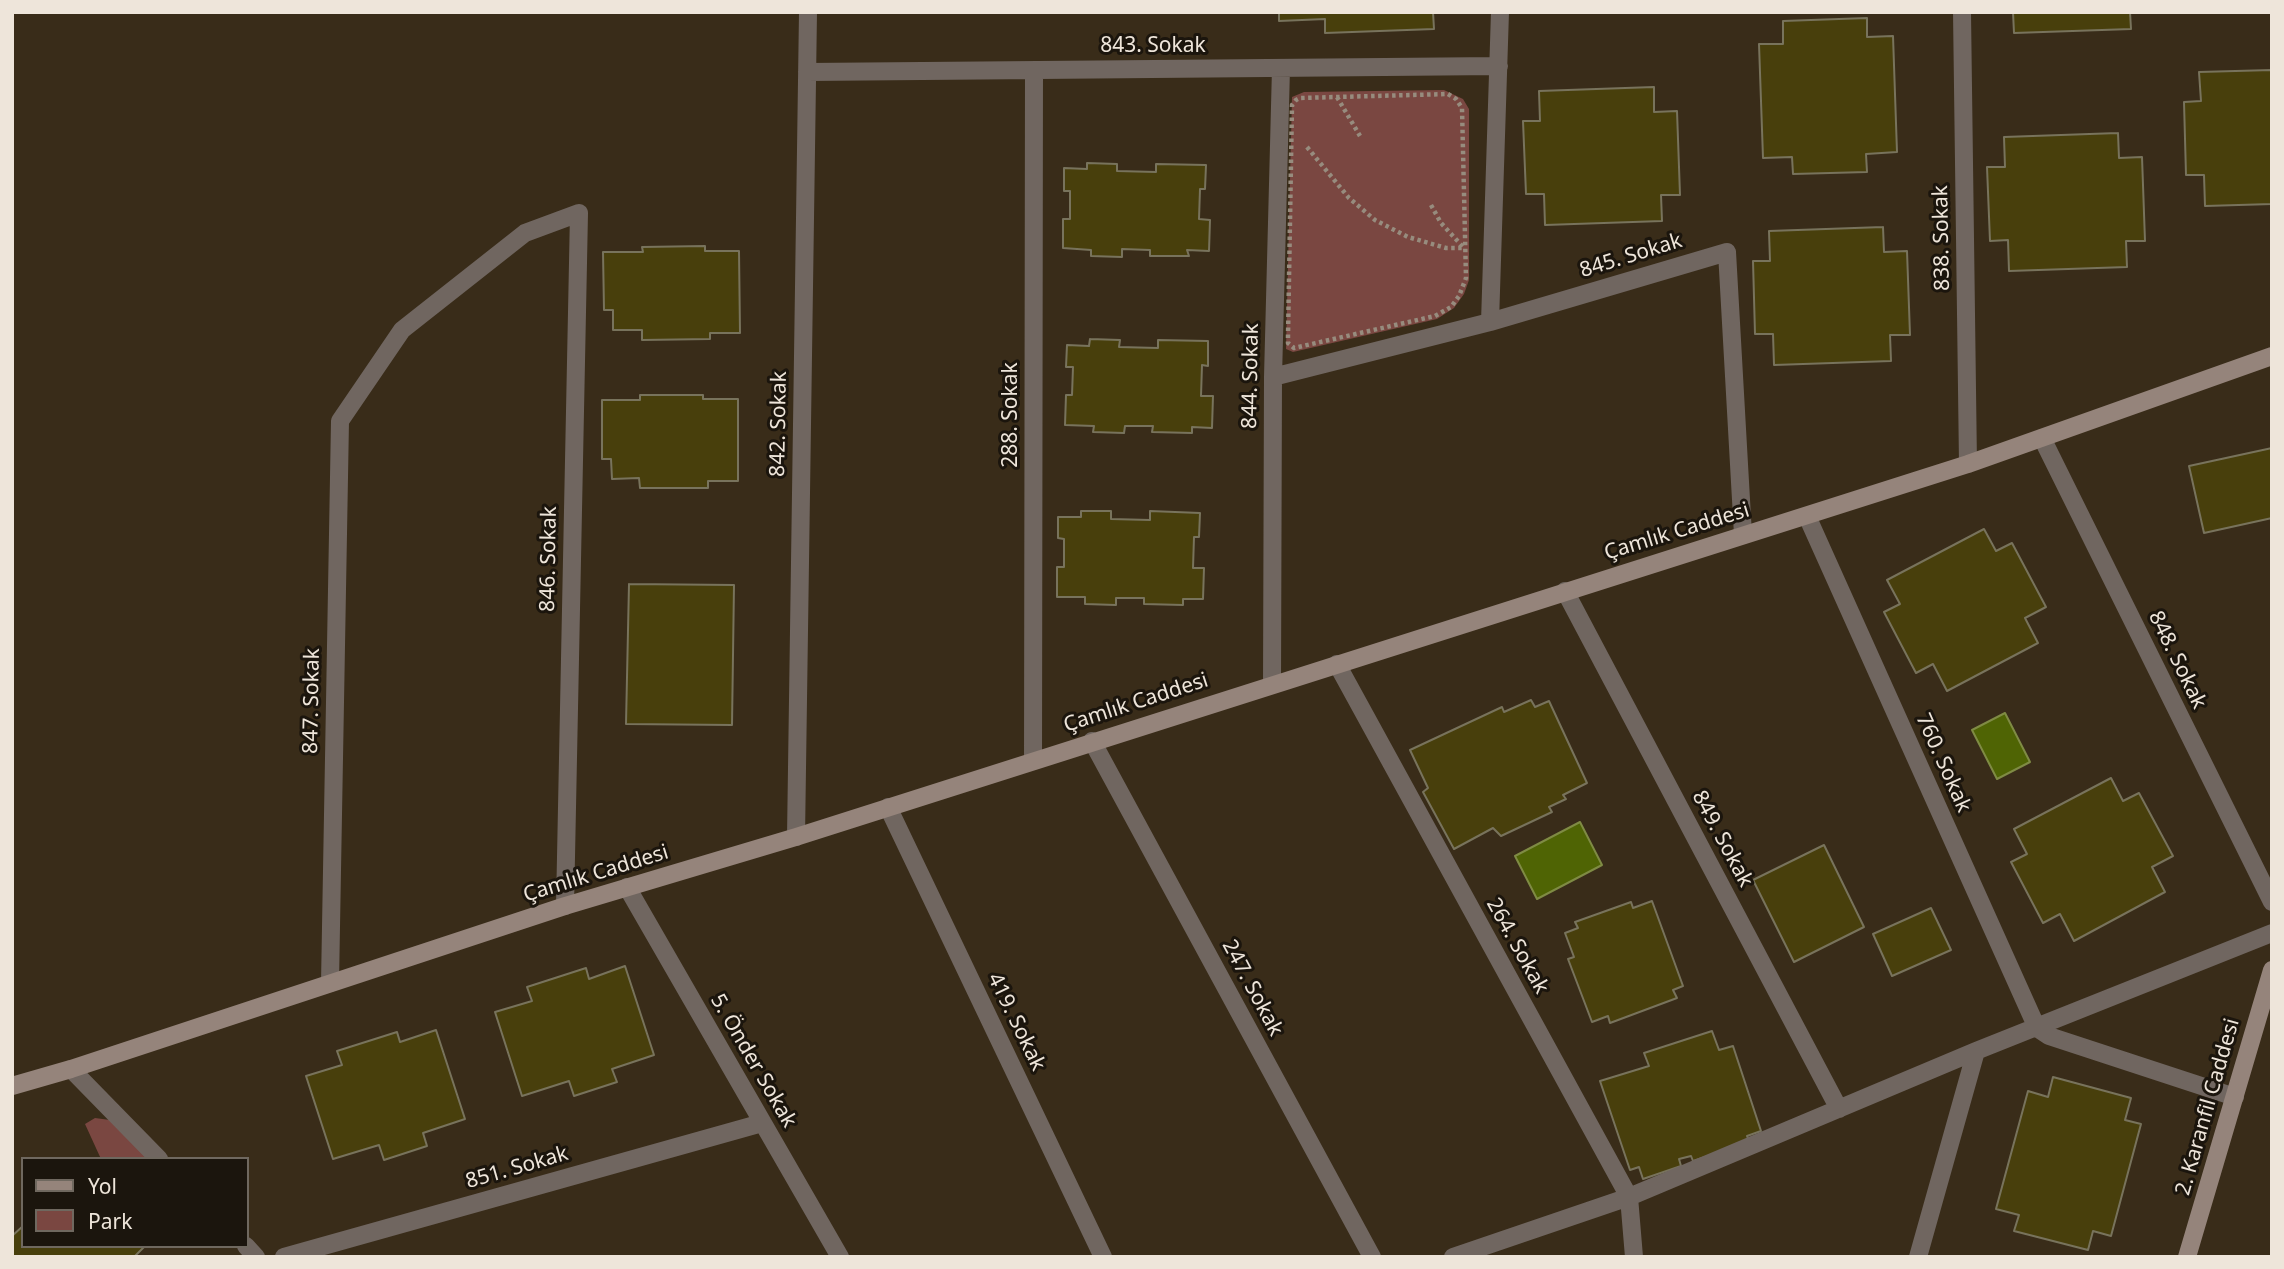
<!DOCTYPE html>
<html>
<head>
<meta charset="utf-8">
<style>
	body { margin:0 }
	#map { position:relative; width:2284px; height:1269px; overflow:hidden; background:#392c19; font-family:"Noto Sans",sans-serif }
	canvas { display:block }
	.frame { position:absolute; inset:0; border:14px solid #eee5da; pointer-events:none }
	.legend { position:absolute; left:21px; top:1157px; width:228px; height:91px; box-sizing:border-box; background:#1b150d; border:2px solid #6f685f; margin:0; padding:9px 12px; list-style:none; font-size:21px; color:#eee5da }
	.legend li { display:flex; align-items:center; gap:14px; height:35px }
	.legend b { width:35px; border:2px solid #6f685f }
</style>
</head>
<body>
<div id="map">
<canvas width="2284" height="1269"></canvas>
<div class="frame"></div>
<ul class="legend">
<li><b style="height:9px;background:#95847b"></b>Yol</li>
<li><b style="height:19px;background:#7a4741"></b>Park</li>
</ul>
</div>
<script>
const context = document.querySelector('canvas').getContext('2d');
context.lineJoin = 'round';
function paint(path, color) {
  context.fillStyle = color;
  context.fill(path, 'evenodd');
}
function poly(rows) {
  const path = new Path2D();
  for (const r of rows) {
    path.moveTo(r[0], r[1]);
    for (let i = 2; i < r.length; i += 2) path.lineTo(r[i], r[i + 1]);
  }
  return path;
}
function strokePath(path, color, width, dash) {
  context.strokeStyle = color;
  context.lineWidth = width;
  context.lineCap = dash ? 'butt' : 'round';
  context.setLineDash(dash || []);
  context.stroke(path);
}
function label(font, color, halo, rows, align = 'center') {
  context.font = font + ' "Noto Sans",sans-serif';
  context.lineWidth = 6;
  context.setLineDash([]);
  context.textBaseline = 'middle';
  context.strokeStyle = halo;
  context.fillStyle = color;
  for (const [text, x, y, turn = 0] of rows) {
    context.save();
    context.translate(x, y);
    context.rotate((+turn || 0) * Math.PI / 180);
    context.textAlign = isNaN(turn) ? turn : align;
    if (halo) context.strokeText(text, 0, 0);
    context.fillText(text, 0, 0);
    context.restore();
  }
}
paint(poly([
	[1444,90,1463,99,1469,109,1469,280,1464,294,1454,308,1437,319,1293,352,1286,349,1292,97,1304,92],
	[95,1118,110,1120,148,1159,101,1159,85,1124]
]), '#7a4741');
const water = poly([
	[2005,713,2030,762,1997,779,1972,730,2005,713],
	[1580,822,1602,865,1537,899,1515,856,1580,822]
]);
paint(water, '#4f6404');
strokePath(water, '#7f8b44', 2);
const building = poly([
	[1279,12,1433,12,1434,29,1325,33,1325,19,1279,21,1279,12],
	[2013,12,2130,12,2131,29,2014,33,2013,12],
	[1867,18,1867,37,1893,36,1897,152,1866,154,1867,172,1793,174,1792,157,1763,158,1759,44,1783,44,1783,21,1867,18],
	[2272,70,2272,204,2205,206,2204,175,2186,175,2184,102,2201,101,2199,72,2272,70],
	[1654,87,1654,112,1677,111,1680,195,1661,195,1662,221,1545,225,1544,194,1526,194,1523,121,1540,121,1539,91,1654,87],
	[2118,133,2119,158,2142,157,2145,241,2126,241,2127,267,2009,271,2008,240,1990,241,1987,167,2005,167,2004,137,2118,133],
	[1087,163,1117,164,1117,171,1156,172,1156,164,1206,165,1205,189,1200,189,1199,219,1210,220,1209,251,1187,250,1189,256,1150,256,1150,250,1122,249,1122,257,1091,256,1091,250,1063,248,1063,219,1070,219,1070,191,1064,191,1064,168,1087,169,1087,163],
	[1883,227,1884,252,1907,251,1910,335,1890,335,1891,361,1774,365,1773,334,1755,334,1753,261,1770,261,1769,231,1883,227],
	[705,246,705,251,739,251,740,333,710,333,710,339,642,340,642,330,613,330,613,310,604,310,603,252,643,252,642,247,705,246],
	[1090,339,1120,340,1119,347,1158,348,1158,340,1208,341,1208,366,1202,365,1201,396,1213,396,1212,428,1192,427,1192,433,1152,432,1153,426,1125,426,1124,433,1093,432,1094,426,1065,425,1066,395,1072,395,1073,367,1066,367,1067,345,1089,346,1090,339],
	[640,395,703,395,703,399,738,399,738,481,708,481,708,488,640,488,639,478,612,479,611,459,602,459,602,400,640,400,640,395],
	[2272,448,2272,518,2204,533,2189,466,2272,448],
	[1081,511,1111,511,1111,519,1150,520,1150,511,1200,513,1199,537,1194,537,1193,568,1204,568,1203,599,1183,599,1183,605,1144,604,1144,598,1116,598,1116,605,1085,604,1085,597,1057,597,1057,567,1064,567,1064,539,1058,538,1058,517,1081,517,1081,511],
	[1984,529,1996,551,2012,543,2046,607,2025,618,2038,643,1947,691,1933,664,1916,673,1884,612,1900,604,1887,580,1984,529],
	[629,584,734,585,732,725,626,724,629,584],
	[1531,700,1535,707,1549,701,1587,783,1563,795,1566,799,1549,807,1552,812,1501,836,1493,828,1454,849,1423,792,1428,788,1410,750,1502,707,1504,712,1531,700],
	[2111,778,2123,801,2139,793,2173,856,2152,867,2165,892,2074,941,2060,914,2043,923,2011,862,2027,854,2014,829,2111,778],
	[1824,845,1864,927,1794,962,1753,880,1824,845],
	[1652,901,1683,986,1673,990,1677,998,1610,1023,1608,1016,1592,1022,1568,959,1574,957,1565,933,1578,928,1575,922,1631,902,1633,908,1652,901],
	[1931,908,1951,950,1892,976,1873,934,1931,908],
	[625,966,654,1055,612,1069,617,1082,574,1096,569,1081,522,1096,495,1012,532,1001,527,987,586,968,589,979,625,966],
	[436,1030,465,1119,423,1133,427,1146,384,1160,379,1145,333,1159,306,1076,342,1065,337,1051,397,1032,400,1042,436,1030],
	[1712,1031,1719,1050,1733,1046,1761,1131,1747,1136,1750,1142,1693,1161,1691,1156,1679,1159,1681,1166,1643,1179,1639,1167,1630,1170,1600,1081,1649,1066,1644,1053,1712,1031],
	[2053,1077,2131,1098,2125,1120,2141,1124,2111,1236,2093,1231,2088,1250,2014,1231,2019,1215,1996,1209,2028,1091,2048,1097,2053,1077],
	[23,1226,23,1246,145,1246,134,1257,12,1257,12,1236,23,1226]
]);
paint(building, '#483f0c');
strokePath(building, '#78735c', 2);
strokePath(poly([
	[1448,94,1456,99,1462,108,1466,278,1459,296,1451,307,1435,316,1294,348,1288,343,1288,337,1292,105,1296,100,1300,98,1448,94],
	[1337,97,1360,136],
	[1307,147,1349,198,1375,220,1408,237,1446,248,1465,248],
	[1431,205,1441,223,1464,248]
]), '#978c7e', 4.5, [3.5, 3.5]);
strokePath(poly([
	[1962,12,1968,464],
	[807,72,1499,66],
	[1490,322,1500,12],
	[1273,377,1490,322,1727,252,1743,535],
	[2042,438,2272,902],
	[1807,516,2037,1028,2049,1036,2235,1097],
	[1565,591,1839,1109],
	[1337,664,1629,1197,1634,1257],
	[1272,684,1273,377,1281,68],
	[1092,741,1372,1257],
	[1033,760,1034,70],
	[888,807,1103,1257],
	[796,837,808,12],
	[627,887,840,1257],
	[330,983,340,421,402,330,525,233,579,213,565,906],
	[71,1069,159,1159],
	[246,1246,256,1257],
	[284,1257,762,1123],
	[1453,1257,1629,1197,1976,1051,2272,933],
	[1918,1257,1976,1051]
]), '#706660', 18);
strokePath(poly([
	[12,1086,71,1069,565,906,796,837,1968,464,2272,356],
	[2187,1257,2272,970]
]), '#95847b', 18);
label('21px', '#eee5da', '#1b150d', [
	["843. Sokak",1153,46],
	["838. Sokak",1942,238,-91],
	["845. Sokak",1631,256,-17],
	["844. Sokak",1251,376,-89],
	["288. Sokak",1011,415,-90],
	["842. Sokak",779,424,-89],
	["Çamlık Caddesi",1677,532,-17],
	["846. Sokak",549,559,-89],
	["848. Sokak",2177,660,64],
	["847. Sokak",312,701,-89],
	["Çamlık Caddesi",1136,703,-18],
	["760. Sokak",1943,763,66],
	["849. Sokak",1722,839,62],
	["Çamlık Caddesi",596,874,-17],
	["264. Sokak",1517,946,61],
	["247. Sokak",1252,988,62],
	["419. Sokak",1016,1022,64],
	["5. Önder Sokak",753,1061,60],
	["2. Karanfil Caddesi",2208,1107,-74],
	["851. Sokak",517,1168,-16]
]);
</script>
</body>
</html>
